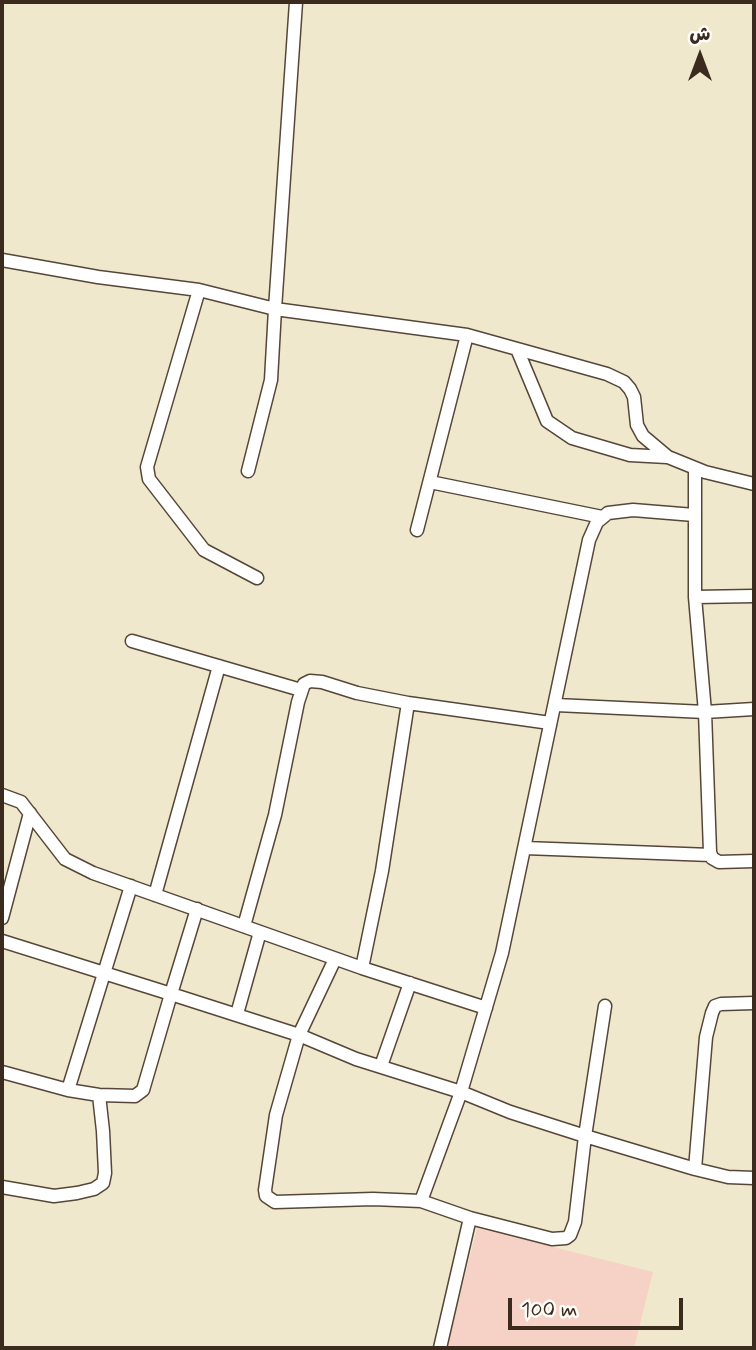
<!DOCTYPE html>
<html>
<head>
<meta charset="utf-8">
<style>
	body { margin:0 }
	#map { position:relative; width:756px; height:1350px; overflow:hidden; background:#f0e8cd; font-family:Mynerve,"Playpen Sans Arabic",sans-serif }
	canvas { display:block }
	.frame { position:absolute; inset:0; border:4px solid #3b2a1e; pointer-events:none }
	.north { position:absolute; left:665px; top:21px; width:70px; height:70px; -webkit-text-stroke:5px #fdfcf7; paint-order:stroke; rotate:0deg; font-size:19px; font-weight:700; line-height:28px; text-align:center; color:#3b2a1e }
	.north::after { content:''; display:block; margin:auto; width:24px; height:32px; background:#3b2a1e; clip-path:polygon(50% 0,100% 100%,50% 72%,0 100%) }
	.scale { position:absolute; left:508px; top:1298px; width:175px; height:32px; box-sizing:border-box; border:4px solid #3b2a1e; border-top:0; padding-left:9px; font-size:21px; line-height:24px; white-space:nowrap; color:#3b2a1e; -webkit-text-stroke:5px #fdfcf7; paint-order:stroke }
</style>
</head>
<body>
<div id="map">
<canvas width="756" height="1350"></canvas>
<div class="frame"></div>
<div class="north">ش</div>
<div class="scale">100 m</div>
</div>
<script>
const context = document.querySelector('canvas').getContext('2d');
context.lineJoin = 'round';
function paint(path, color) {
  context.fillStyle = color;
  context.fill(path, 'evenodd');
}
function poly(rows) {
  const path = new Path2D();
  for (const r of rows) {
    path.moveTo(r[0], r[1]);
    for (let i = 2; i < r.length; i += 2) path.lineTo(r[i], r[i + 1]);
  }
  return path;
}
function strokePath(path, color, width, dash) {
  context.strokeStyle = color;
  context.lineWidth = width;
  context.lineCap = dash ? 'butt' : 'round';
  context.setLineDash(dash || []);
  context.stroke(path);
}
paint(poly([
	[477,1228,653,1272,634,1348,447,1348]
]), '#f6d1c5');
const street = poly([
	[2,260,98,277,199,290,275,309,296,2],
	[199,290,147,467,149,479,204,550,257,578],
	[517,349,547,421,572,438,630,455,667,457],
	[695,468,695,597,705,712,710,852,712,858,719,862,754,861],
	[248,471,271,380,275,309,467,335,607,374,624,382,630,389,634,397,637,425,643,436,668,457,705,472,754,484],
	[430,482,602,517],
	[417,530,467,335],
	[695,597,754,596],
	[132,641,301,690],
	[556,705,705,712,754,709],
	[2,795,21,802,65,859,93,873,362,968,486,1008],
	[525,848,711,855],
	[155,895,219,666],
	[197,909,171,994,299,1035,356,1059,461,1092,510,1112,585,1136,695,1169,728,1177,754,1178],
	[2,918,30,813],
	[244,926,275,815,298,702,304,684,310,681,322,682,357,693,408,703,550,723],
	[2,941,171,994,143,1090,135,1096,99,1095,68,1090,2,1072],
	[335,959,299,1035,276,1115,265,1190,266,1196,275,1202,373,1199,421,1201,470,1218,552,1239,566,1238,570,1235,575,1222,585,1136,605,1006],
	[362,968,382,871,408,703],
	[237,1014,260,932],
	[381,1066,410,983],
	[68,1090,131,886],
	[695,1169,706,1037,712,1013,715,1006,721,1004,754,1003],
	[2,1187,54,1196,77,1193,94,1189,103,1183,105,1173,103,1131,99,1095],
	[421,1201,461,1092,502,953,589,540,597,522,608,513,633,510,694,515],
	[440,1348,470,1218]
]);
strokePath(street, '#564638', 15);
strokePath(street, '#fff', 12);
</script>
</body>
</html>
